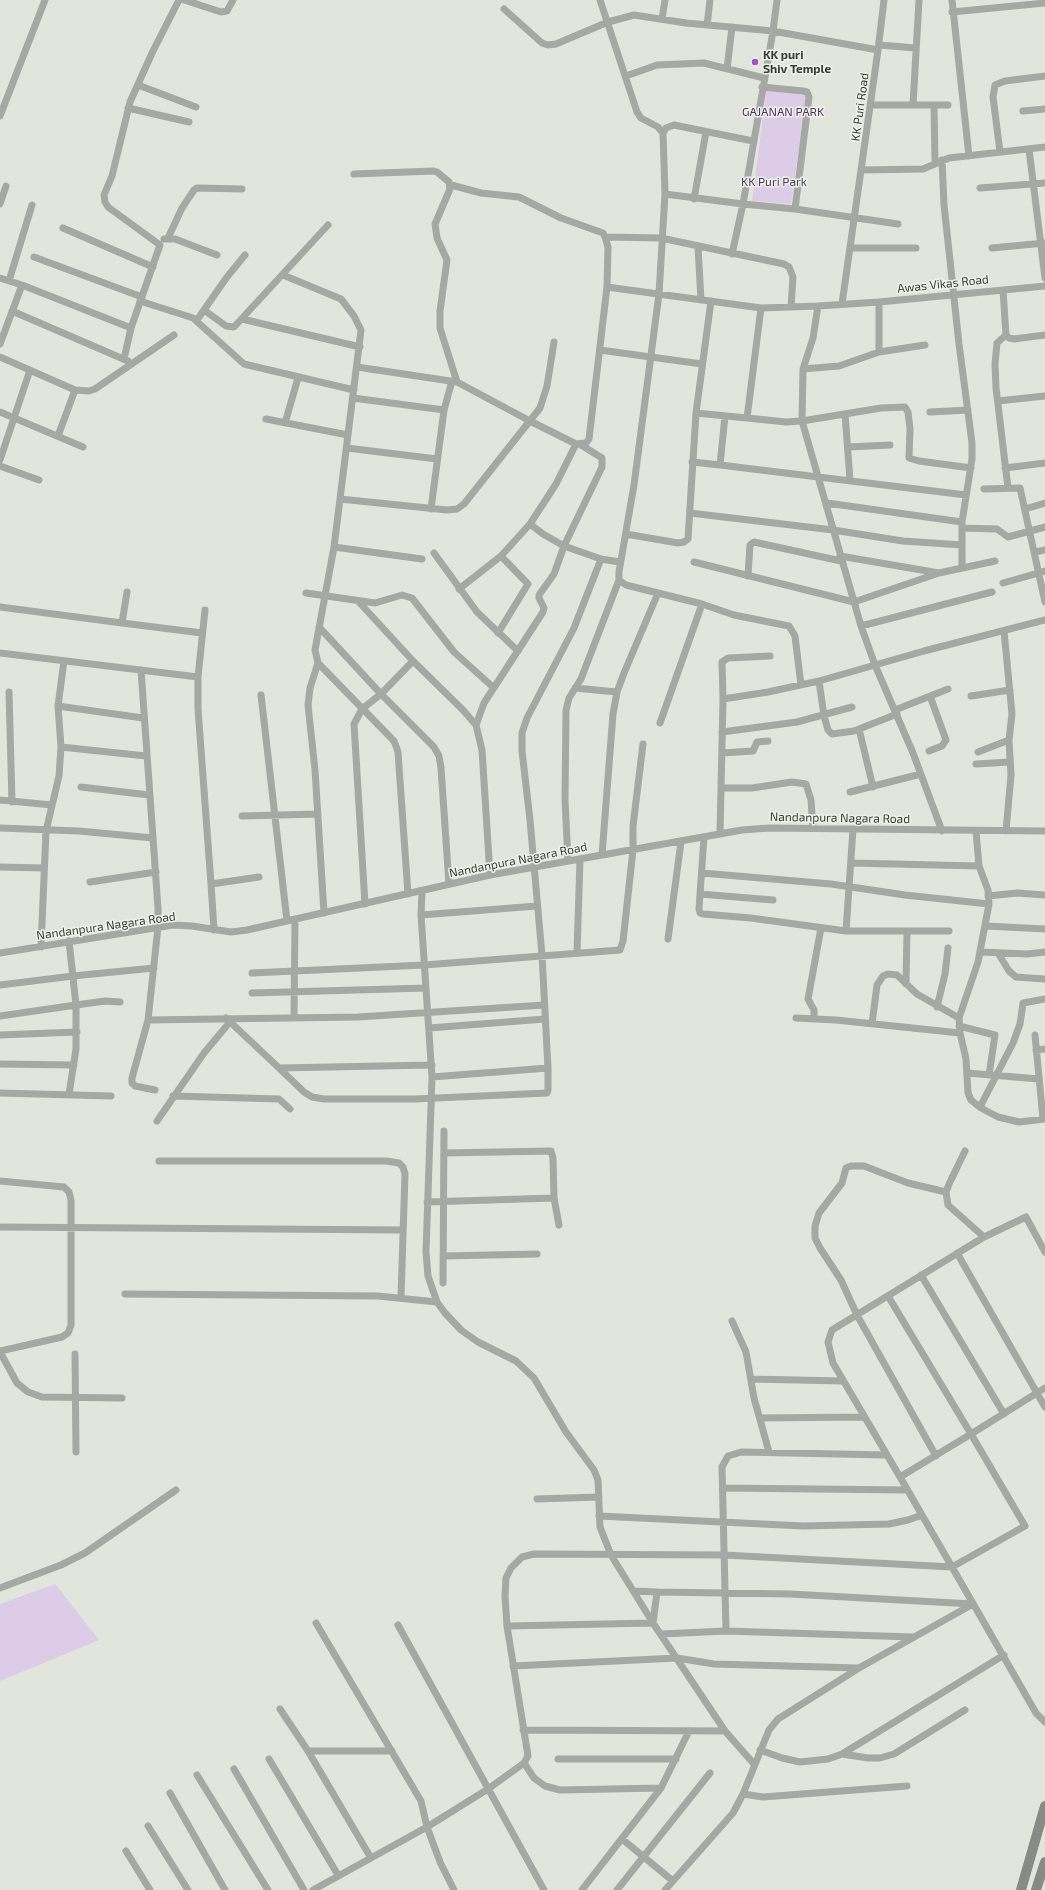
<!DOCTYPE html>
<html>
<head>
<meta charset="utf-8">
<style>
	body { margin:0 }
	canvas { display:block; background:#e1e5dc }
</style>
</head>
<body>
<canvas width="1045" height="1890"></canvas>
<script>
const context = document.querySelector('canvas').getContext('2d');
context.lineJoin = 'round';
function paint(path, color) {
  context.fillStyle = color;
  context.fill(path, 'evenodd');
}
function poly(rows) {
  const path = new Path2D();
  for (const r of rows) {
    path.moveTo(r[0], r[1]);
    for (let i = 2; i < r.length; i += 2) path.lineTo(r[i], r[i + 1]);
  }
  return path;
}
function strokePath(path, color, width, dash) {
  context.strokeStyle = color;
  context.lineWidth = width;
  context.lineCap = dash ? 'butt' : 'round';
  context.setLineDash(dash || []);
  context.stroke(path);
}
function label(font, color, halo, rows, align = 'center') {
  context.font = font + ' "Exo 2",sans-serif';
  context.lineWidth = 3;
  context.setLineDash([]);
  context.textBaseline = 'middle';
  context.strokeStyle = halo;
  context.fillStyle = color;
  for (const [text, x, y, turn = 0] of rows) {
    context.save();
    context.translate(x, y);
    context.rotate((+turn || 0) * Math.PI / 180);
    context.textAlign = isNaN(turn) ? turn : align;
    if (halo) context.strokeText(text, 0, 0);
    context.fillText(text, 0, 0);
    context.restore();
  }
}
paint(poly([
	[767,87,806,96,791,204,752,201],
	[55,1584,99,1640,0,1681,0,1604]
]), '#ddcce7');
strokePath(poly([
	[184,0,221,12,227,11,233,0],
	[600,0,637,112,641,118,658,127,663,133],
	[777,0,773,31,878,50,842,304],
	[952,0,969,156],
	[504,9,542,43,548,45,556,44,608,22,634,15,686,23,773,31,743,204,795,209,898,224],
	[952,12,1045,3],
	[662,19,665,0],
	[707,25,710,0],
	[879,45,916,48],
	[878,50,884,0],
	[727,69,732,27],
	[626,76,657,65,704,63,764,78],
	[138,85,196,107],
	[762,87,803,91,807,92,809,97,795,209],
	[871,105,948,105],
	[913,105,919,0],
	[934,105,935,163],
	[128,108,189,122],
	[1023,111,1045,109],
	[0,116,45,0],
	[753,141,674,125,666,128,663,133,665,194,659,294,634,485,619,572,619,580,626,585,702,604,734,615,789,626,795,636,801,685],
	[1029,149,1045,278],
	[1000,152,993,97,995,85,1005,81,1045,76],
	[942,160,944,205,959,344,972,443,972,459,962,522,962,568],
	[862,170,923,169,949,158,1045,147],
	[354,174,434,171,437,172,449,182,450,189,435,224,437,238,447,260,440,311,440,328,457,382],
	[980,188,1045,183],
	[665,194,743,204,732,254],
	[694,199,706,132],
	[0,204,6,186],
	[63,228,153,267],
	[605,237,661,238,784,264,789,267,793,277,791,307],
	[168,238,182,208,194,190,197,188,242,189],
	[164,239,175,239,217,255],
	[698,247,701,300],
	[850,248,916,248],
	[992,248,1045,243],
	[34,257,142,297],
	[283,275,341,299,354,316,361,330,334,547,315,650,318,663,394,741,396,746,398,752,408,894],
	[0,278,22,285,131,328],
	[9,281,32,205],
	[607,287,761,308,818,306,879,302,1045,286],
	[1003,290,1006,335,1009,338,1014,339,1045,335],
	[140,301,193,318,244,364,354,390],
	[818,306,813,338,803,369,802,421,861,626,875,665,913,753,942,831],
	[761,308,747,418,786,422,802,421,881,408,905,407,908,412,910,429,909,458,919,461,971,468],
	[204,310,226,326,234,327,328,225],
	[12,311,128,361],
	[242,319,360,347],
	[197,320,227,277,245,255],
	[1006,335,997,343,995,364,996,388,1008,488],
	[0,344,22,285],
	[600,350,702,364],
	[879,352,925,345],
	[0,357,75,390,89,391,95,389,174,335],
	[124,359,131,328,160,245,108,207,105,202,104,195,112,176,130,102,153,51,179,0],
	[357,367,457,382,530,421,576,444,586,443,589,439,607,287,608,247,605,237,603,233,561,218,519,197,481,193,451,185],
	[803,369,839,366,879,352,879,302],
	[353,398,444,410],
	[998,401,1045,396],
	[0,412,83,447],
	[930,412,968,410],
	[696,413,747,418],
	[845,414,850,480],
	[725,416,720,465,966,495],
	[266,419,348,435],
	[285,423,298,378],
	[58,436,75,390],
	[848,447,890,445],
	[347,448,437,459],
	[0,460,30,370],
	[692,462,720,465],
	[0,466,39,480],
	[1005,468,1045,463],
	[984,489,1020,488,1045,602],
	[340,499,447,510,457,509,464,504,540,408,547,386,554,342],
	[827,503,962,522],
	[431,509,444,410,452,381],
	[1025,509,1045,503],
	[690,513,833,530,903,541,962,545],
	[530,524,543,534,564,546,601,559,620,562],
	[962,528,997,529,1008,537,1045,527],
	[626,534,678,543,684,542,688,539,696,413,711,301],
	[334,547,422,559],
	[1035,552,1045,550],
	[434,553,477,612,518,651],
	[840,556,939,573,995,561],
	[694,562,854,602,939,573],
	[748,576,750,545,754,542,841,561],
	[1003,583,1045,571],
	[459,589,501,556,530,524,556,484,576,444],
	[306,593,375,603,402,595,412,598,454,652,494,688],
	[358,601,413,661,463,710,476,725],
	[0,607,122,623,127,592],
	[205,610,198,677,198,709,211,884,259,877],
	[122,623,202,633],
	[861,626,992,592],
	[319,627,381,694,434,747,439,756,441,768,449,884],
	[1004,631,1012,714,1009,740,1011,775,1006,831],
	[498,633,528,584,501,556],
	[0,653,198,677],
	[318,663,310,688,308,705,315,770,324,913],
	[141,670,158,908,158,927,148,1020,358,1017,544,1005],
	[819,681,824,716,828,730,832,734,854,731,897,714],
	[575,688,617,692],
	[9,692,12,802],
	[261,695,287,921],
	[971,696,1010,690],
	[723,699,768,692,819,681,924,651,1045,620],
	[58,706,143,718],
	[895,710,948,689],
	[660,723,702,604],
	[859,729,873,787],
	[722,732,797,722,852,707],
	[61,747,146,756],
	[929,751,942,746,946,740,930,696],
	[978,752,1009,740],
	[722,753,753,751,757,742,768,741],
	[976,764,1010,762],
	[81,787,149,795],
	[722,788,752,788,792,782,806,784,811,800,813,828],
	[850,792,921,774],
	[0,800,52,805],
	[242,816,318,814],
	[0,828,79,831,153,838],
	[720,834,723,699,722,662,728,658,770,656],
	[704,837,699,909,700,913,703,914,751,918,846,931,949,931],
	[602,855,613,714,617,692,624,673,658,593],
	[568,861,565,800,566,710,569,698,581,679,586,666,619,580],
	[851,863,979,866],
	[0,867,44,868],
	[702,873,831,884,905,895,989,904],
	[490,875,482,750,476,725,484,703,543,612,544,608,539,598,539,595,554,574,564,546,602,467,602,458,581,445],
	[90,882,156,872],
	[211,884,214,930],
	[422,891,421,915,432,1077,426,1252,428,1276,437,1302,445,1313,461,1330,478,1342,516,1361,534,1378,566,1432,594,1470,598,1480,600,1527,611,1555,653,1623,725,1731,754,1764],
	[700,894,773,900],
	[988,896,1017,893,1045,895],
	[365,904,354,724,362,709,381,694,413,661],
	[421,915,537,906],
	[986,926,1045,929],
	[846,931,853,829],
	[668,939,681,842],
	[41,947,46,831,59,776,61,747,58,706,64,661],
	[981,952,1027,954,1045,952],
	[0,953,173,925,192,926,231,932,247,930,490,875,742,830,769,828,1045,831],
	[577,953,580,859],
	[998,953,1009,971,1016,977,1045,979],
	[252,973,424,965,620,950,623,941,633,850,633,826,643,744],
	[906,984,907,931],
	[0,985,73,976,154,968],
	[252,993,426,988],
	[937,1007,945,974,948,948],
	[0,1016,76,1005,69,941],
	[226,1018,279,1068,432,1065],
	[294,1018,295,920],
	[796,1018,836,1020,960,1033,966,1059,968,1093,971,1100,981,1108,998,1117,1019,1122,1045,1119],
	[814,1019,814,1010,808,999,821,928],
	[148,1020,132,1078,132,1083,135,1086,155,1090],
	[872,1024,877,985,883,976,888,974,897,975,917,994,959,1018],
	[959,1026,995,1035,989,1075],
	[429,1028,545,1019],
	[960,1033,959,1018,978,962,989,904,988,890,979,866,976,831],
	[0,1035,77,1032],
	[1035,1035,1043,1119],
	[1036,1050,1045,1049],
	[0,1064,74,1065],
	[279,1068,304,1092,312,1097,324,1099,415,1099,547,1093,548,1090,548,1068,542,955,530,820,522,751,522,733,527,718,574,628,601,559],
	[967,1073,1039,1079],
	[432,1077,548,1068],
	[0,1093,111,1096],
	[69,1094,76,1049,76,1005,105,1001,120,1002],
	[173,1096,279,1099,290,1109],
	[980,1107,1013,1043,1020,1024,1023,1003,1045,999],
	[157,1121,204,1053,229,1023],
	[965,1151,949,1184,946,1192,948,1205,984,1237],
	[444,1153,551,1151,553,1158,554,1198,559,1225],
	[159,1161,386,1161,399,1163,403,1167,405,1174,401,1297],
	[0,1181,64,1187,69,1192,71,1200,71,1325,68,1333,62,1337,0,1351],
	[427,1202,554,1198],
	[0,1227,403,1230],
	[957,1253,1045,1407],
	[443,1256,537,1254],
	[921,1275,1004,1414],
	[443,1283,444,1131],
	[125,1294,378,1296,437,1302],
	[888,1296,971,1434,1045,1388],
	[732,1321,746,1352,754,1398,769,1452],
	[0,1352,17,1383,28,1392,42,1397,122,1398],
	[75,1354,76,1452],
	[751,1379,843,1381],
	[760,1418,863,1417],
	[936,1456,857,1315,841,1280,820,1248,815,1238,815,1226,819,1213,842,1183,846,1168,851,1166,864,1166,908,1183,946,1192],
	[900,1477,833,1363,828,1342,832,1330,984,1237,1026,1217,1045,1252],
	[723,1488,907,1490],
	[537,1499,599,1497],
	[599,1516,803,1526,889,1524,908,1520,922,1515],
	[952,1567,900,1477,971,1434,1025,1526,952,1567,1036,1713,1045,1722],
	[0,1588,61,1565,85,1553,176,1490],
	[634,1591,657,1592],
	[316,1623,421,1801,427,1827,488,1789,524,1763,528,1756,507,1626,505,1596,506,1578,511,1568,522,1557,534,1554,724,1555,952,1567],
	[398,1625,544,1890],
	[507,1626,653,1623,657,1592,790,1594,973,1604],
	[726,1631,722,1467,728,1456,741,1452,887,1455],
	[661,1634,726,1631,913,1637],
	[513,1666,677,1658,714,1664,858,1668],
	[280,1709,308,1751,371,1858],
	[523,1730,725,1731],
	[760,1750,782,1758,800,1762,828,1759,842,1754,1004,1655],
	[308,1751,392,1751],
	[842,1754,868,1758,880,1758,894,1754,965,1710],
	[269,1759,338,1875],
	[558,1759,676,1759],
	[524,1763,534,1778,545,1786,560,1790,661,1788],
	[234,1769,304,1890],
	[197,1775,268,1890],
	[170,1793,225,1890],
	[743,1794,763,1797,907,1786],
	[148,1826,188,1890],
	[622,1839,673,1881],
	[126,1851,150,1890],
	[313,1890,427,1827,440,1862,454,1890],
	[582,1890,661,1788,689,1731],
	[617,1890,710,1773],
	[665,1890,733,1813,743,1794,769,1730,778,1719,859,1668,973,1604]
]), '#a6a8a4', 7);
strokePath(poly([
	[1021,1890,1045,1806],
	[1036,1890,1045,1862]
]), '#888b85', 10);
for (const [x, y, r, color] of [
	[755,62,4,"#a053c4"]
]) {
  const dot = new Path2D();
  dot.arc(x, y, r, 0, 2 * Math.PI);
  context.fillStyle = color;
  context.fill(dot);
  strokePath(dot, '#eef3e9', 1.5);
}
label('bold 12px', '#3a3c38', '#eef3e9', [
	["KK puri",763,55],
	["Shiv Temple",763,69]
], 'left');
label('12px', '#3a3c38', '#eef3e9', [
	["KK Puri Road",860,107,-82],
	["Awas Vikas Road",943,284,-6],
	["Nandanpura Nagara Road",840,818,1],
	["Nandanpura Nagara Road",518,860,-11],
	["Nandanpura Nagara Road",106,926,-8]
]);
label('12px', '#553864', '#eef3e9', [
	["GAJANAN PARK",783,112],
	["KK Puri Park",774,182]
]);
</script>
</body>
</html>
